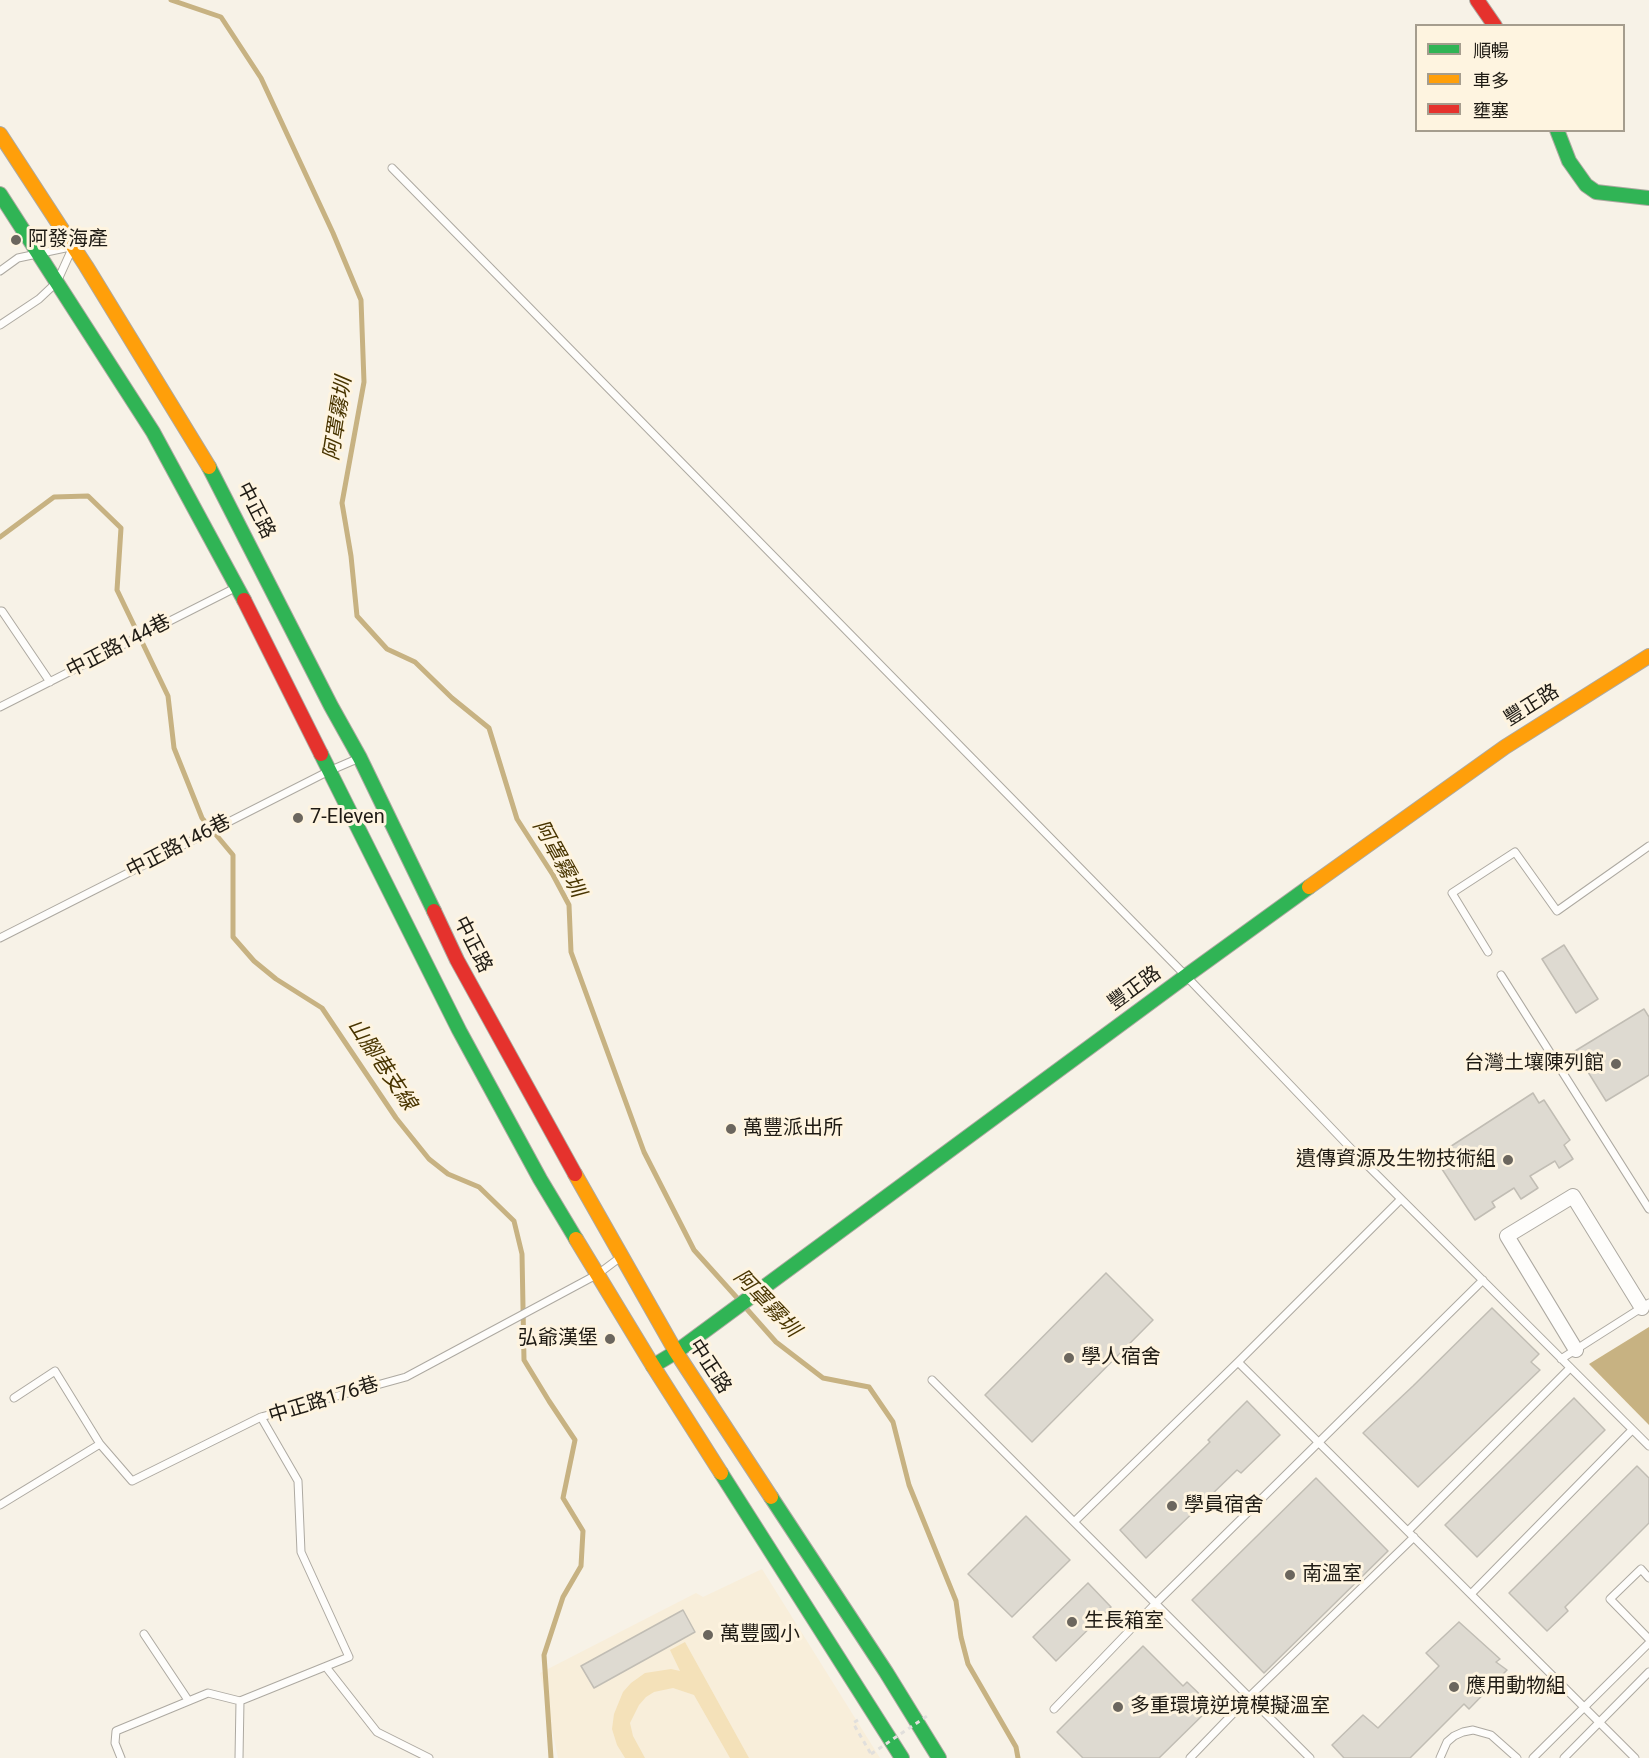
<!DOCTYPE html>
<html>
<head>
<meta charset="utf-8">
<style>
	body { margin:0 }
	#map { position:relative; width:1649px; height:1758px; overflow:hidden; background:#f7f2e7; font-family:Roboto,"Noto Sans TC",sans-serif }
	canvas { display:block }
	.legend { position:absolute; left:1415px; top:24px; width:210px; height:108px; box-sizing:border-box; background:#fef4e0; border:2px solid #a59d8e; margin:0; padding:8px 10px; list-style:none; font-size:18px; color:#1f1b14 }
	.legend li { display:flex; align-items:center; gap:12px; height:30px }
	.legend b { width:30px; border:2px solid #a59d8e }
</style>
</head>
<body>
<div id="map">
<canvas width="1649" height="1758"></canvas>
<ul class="legend">
<li><b style="height:8px;background:#30b455"></b>順暢</li>
<li><b style="height:8px;background:#ff9f0a"></b>車多</li>
<li><b style="height:8px;background:#e5322d"></b>壅塞</li>
</ul>
</div>
<script>
const context = document.querySelector('canvas').getContext('2d');
context.lineJoin = 'round';
function paint(path, color) {
  context.fillStyle = color;
  context.fill(path, 'evenodd');
}
function poly(rows) {
  const path = new Path2D();
  for (const r of rows) {
    path.moveTo(r[0], r[1]);
    for (let i = 2; i < r.length; i += 2) path.lineTo(r[i], r[i + 1]);
  }
  return path;
}
function strokePath(path, color, width, dash) {
  context.strokeStyle = color;
  context.lineWidth = width;
  context.lineCap = dash ? 'butt' : 'round';
  context.setLineDash(dash || []);
  context.stroke(path);
}
function label(font, color, halo, rows, align = 'center') {
  context.font = font + ' Roboto,"Noto Sans TC",sans-serif';
  context.lineWidth = 6;
  context.setLineDash([]);
  context.textBaseline = 'middle';
  context.strokeStyle = halo;
  context.fillStyle = color;
  for (const [text, x, y, turn = 0] of rows) {
    context.save();
    context.translate(x, y);
    context.rotate((+turn || 0) * Math.PI / 180);
    context.textAlign = isNaN(turn) ? turn : align;
    if (halo) context.strokeText(text, 0, 0);
    context.fillText(text, 0, 0);
    context.restore();
  }
}
paint(poly([
	[762,1569,880,1758,558,1758,540,1673,696,1593,703,1597]
]), '#f8eeda');
paint(poly([
	[685,1642,749,1758,730,1758,694,1695,673,1688,654,1692,646,1697,639,1705,630,1723,633,1736,645,1758,625,1758,617,1745,612,1729,614,1714,623,1692,631,1683,645,1673,671,1669,680,1671,670,1650]
]), '#f4e1b9');
paint(poly([
	[1649,1327,1649,1425,1589,1364]
]), '#c7b282');
strokePath(poly([
	[171,0,221,17,261,78,333,233,361,300,364,382,342,503,351,556,357,616,387,649,415,662,452,698,489,728,517,819,553,875,569,905,571,952,644,1152,694,1250,739,1300],
	[0,537,54,497,88,496,121,528,117,590,168,696,174,748,202,818,233,855,233,937,254,961,276,979,322,1008,396,1118,429,1159,448,1174,479,1187,514,1221,522,1254,524,1360,549,1401,575,1440,563,1498,583,1531,581,1566,563,1597,544,1655,551,1758],
	[745,1307,776,1342,823,1378,869,1387,893,1422,909,1485,956,1601,961,1637,968,1664,1016,1747,1018,1758]
]), '#c7b282', 5);
const building = poly([
	[1564,945,1598,999,1576,1013,1542,959,1564,945],
	[1644,1009,1649,1017,1649,1075,1606,1101,1575,1051,1644,1009],
	[1533,1093,1539,1103,1544,1100,1570,1140,1564,1145,1573,1159,1559,1168,1555,1161,1530,1176,1538,1188,1521,1199,1514,1188,1492,1202,1495,1207,1475,1220,1440,1166,1445,1163,1439,1154,1533,1093],
	[1106,1273,1153,1320,1032,1442,985,1395,1106,1273],
	[1492,1308,1539,1354,1531,1362,1540,1370,1418,1487,1363,1433,1413,1386,1492,1308],
	[1574,1398,1605,1430,1477,1557,1445,1525,1574,1398],
	[1247,1401,1280,1435,1241,1473,1237,1470,1146,1558,1120,1530,1210,1442,1208,1440,1247,1401],
	[1637,1466,1649,1478,1649,1523,1565,1607,1568,1611,1547,1631,1509,1593,1637,1466],
	[1316,1478,1388,1551,1264,1673,1192,1600,1316,1478],
	[1026,1516,1070,1560,1012,1617,968,1574,1026,1516],
	[1088,1583,1111,1607,1056,1661,1033,1637,1088,1583],
	[683,1610,695,1632,594,1688,581,1666,683,1610],
	[1459,1622,1500,1659,1496,1662,1507,1670,1469,1709,1464,1704,1410,1758,1344,1758,1332,1745,1363,1715,1378,1728,1439,1666,1426,1653,1459,1622],
	[1143,1646,1183,1686,1187,1682,1212,1706,1159,1758,1083,1758,1057,1732,1143,1646]
]);
paint(building, '#dedad1');
strokePath(building, '#c1bdb4', 1.5);
const lane = poly([
	[392,168,1186,976,1360,1158,1649,1446],
	[0,271,18,258,70,247],
	[0,325,39,299,57,282,71,251],
	[0,611,2,611,50,682],
	[0,707,233,589],
	[0,938,329,771,357,759],
	[1488,952,1452,893,1515,852,1557,911,1649,846],
	[1501,975,1649,1209],
	[1561,1359,1649,1303],
	[1238,1362,1635,1758],
	[932,1380,1310,1758],
	[14,1398,55,1371,100,1444],
	[0,1505,100,1444,132,1481,261,1417],
	[1074,1522,1238,1362,1401,1199],
	[1408,1531,1570,1368],
	[1649,1578,1641,1569,1610,1599,1649,1639],
	[1471,1594,1632,1430],
	[144,1634,188,1700],
	[326,1667,377,1732,429,1758],
	[240,1701,349,1657,301,1552,298,1481,261,1417,406,1377,598,1274,618,1259],
	[1054,1709,1155,1604,1483,1280],
	[121,1758,115,1743,116,1731,208,1693,240,1701],
	[239,1758,240,1701],
	[1190,1758,1249,1697,1414,1537],
	[1440,1758,1447,1742,1454,1736,1463,1732,1473,1730,1491,1735,1517,1758],
	[1533,1758,1649,1643],
	[1564,1758,1649,1672]
]);
const street = poly([
	[1576,1350,1507,1236,1573,1196,1642,1308]
]);
const fast = poly([
	[1557,130,1569,161,1586,185,1596,192,1649,198],
	[0,194,153,432,244,600],
	[209,467,331,706,360,758,434,911],
	[321,754,459,1030,540,1179,576,1239],
	[653,1366,676,1352,1186,976,1309,887],
	[721,1473,902,1758],
	[771,1497,886,1672,939,1758]
]);
const slow = poly([
	[0,134,86,266,209,467],
	[1309,887,1505,747,1649,656],
	[575,1174,676,1352,771,1497],
	[576,1239,653,1366,721,1473]
]);
const jam = poly([
	[1477,0,1495,26],
	[244,600,321,754],
	[434,911,457,960,575,1174]
]);
strokePath(lane, '#ada9a1', 9);
strokePath(street, '#ada9a1', 16);
strokePath(fast, '#ada9a1', 16);
strokePath(slow, '#ada9a1', 16);
strokePath(jam, '#ada9a1', 16);
strokePath(poly([
	[858,1720,853,1723,871,1754]
]), '#e1dfdc', 3, [4.5, 4.5]);
strokePath(lane, '#fefdfb', 7);
strokePath(street, '#fefdfb', 14);
strokePath(fast, '#30b455', 14);
strokePath(slow, '#ff9f0a', 14);
strokePath(jam, '#e5322d', 14);
strokePath(poly([
	[871,1754,930,1714]
]), '#e1dfdc', 3, [4.5, 4.5]);
for (const [x, y, r, color] of [
	[16,240,6,"#6b665e"],
	[298,818,6,"#6b665e"],
	[1616,1064,6,"#6b665e"],
	[731,1129,6,"#6b665e"],
	[1508,1160,6,"#6b665e"],
	[610,1339,6,"#6b665e"],
	[1069,1358,6,"#6b665e"],
	[1172,1506,6,"#6b665e"],
	[1290,1575,6,"#6b665e"],
	[1072,1622,6,"#6b665e"],
	[708,1635,6,"#6b665e"],
	[1454,1687,6,"#6b665e"],
	[1118,1707,6,"#6b665e"]
]) {
  const dot = new Path2D();
  dot.arc(x, y, r, 0, 2 * Math.PI);
  context.fillStyle = color;
  context.fill(dot);
  strokePath(dot, '#fef4e0', 2);
}
label('20px', '#1f1b14', '#fef4e0', [
	["阿發海產",28,240],
	["7-Eleven",310,818],
	["台灣土壤陳列館",1604,1064,"right"],
	["萬豐派出所",743,1129],
	["遺傳資源及生物技術組",1496,1160,"right"],
	["弘爺漢堡",598,1339,"right"],
	["學人宿舍",1081,1358],
	["學員宿舍",1184,1506],
	["南溫室",1302,1575],
	["生長箱室",1084,1622],
	["萬豐國小",720,1635],
	["應用動物組",1466,1687],
	["多重環境逆境模擬溫室",1130,1707]
], 'left');
label('20px', '#1f1b14', '#fef4e0', [
	["中正路",255,511,63],
	["中正路144巷",119,647,-27],
	["豐正路",1532,706,-32],
	["中正路146巷",179,847,-27],
	["中正路",472,945,63],
	["豐正路",1135,989,-36],
	["中正路",709,1367,57],
	["中正路176巷",324,1401,-17]
]);
label('italic 21px', '#493500', '#fef4e0', [
	["阿罩霧圳",339,419,-81],
	["阿罩霧圳",558,859,61],
	["山腳巷支線",381,1065,56],
	["阿罩霧圳",766,1304,46]
]);
</script>
</body>
</html>
